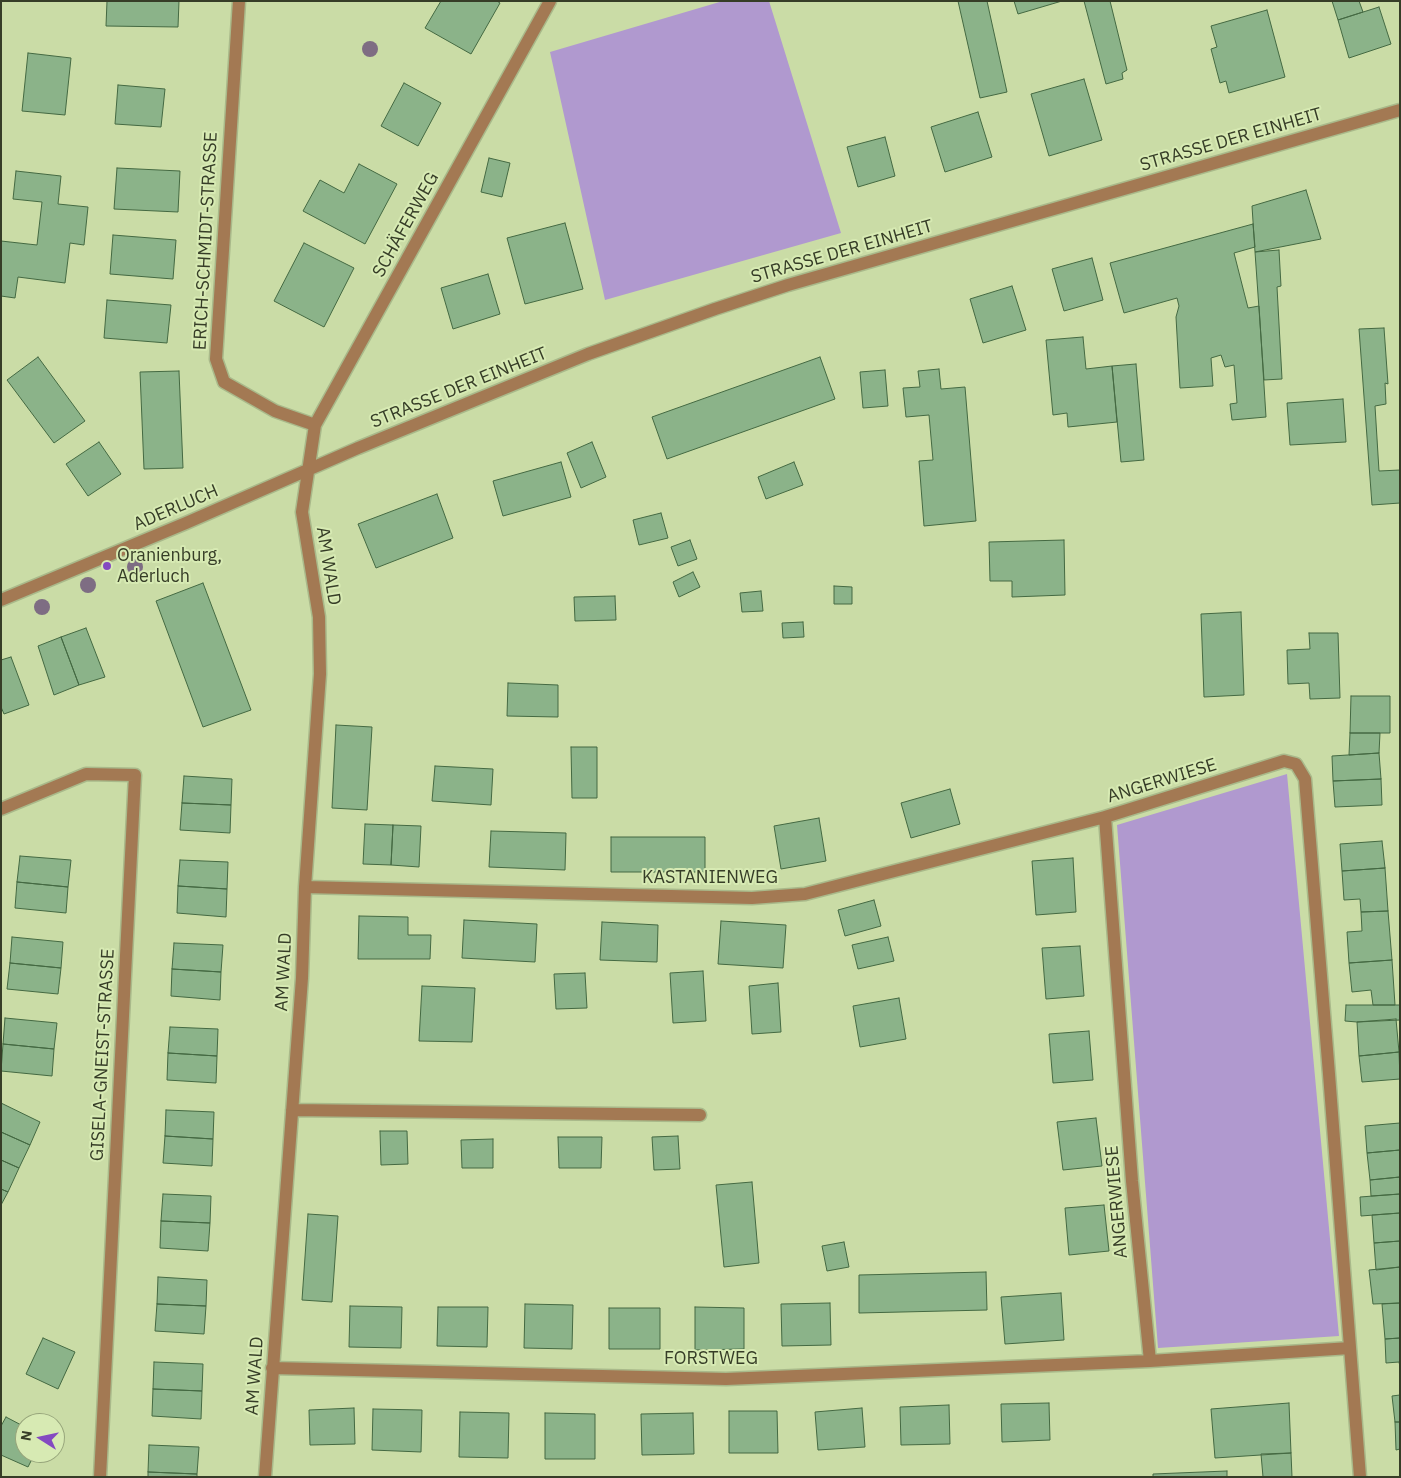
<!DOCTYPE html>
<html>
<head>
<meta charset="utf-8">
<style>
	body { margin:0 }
	#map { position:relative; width:1401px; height:1478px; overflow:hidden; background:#cadca6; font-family:"IBM Plex Sans",sans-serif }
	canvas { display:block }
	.frame { position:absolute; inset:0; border:2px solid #363d27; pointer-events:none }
	.north { position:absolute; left:15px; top:1413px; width:50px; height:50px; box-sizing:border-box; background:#d7eab3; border:1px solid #97a57b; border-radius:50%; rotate:280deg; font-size:14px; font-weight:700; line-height:20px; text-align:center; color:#363d27 }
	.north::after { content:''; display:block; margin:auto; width:18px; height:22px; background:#844ac1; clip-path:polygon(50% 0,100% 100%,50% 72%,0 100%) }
</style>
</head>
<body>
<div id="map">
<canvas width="1401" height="1478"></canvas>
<div class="frame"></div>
<div class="north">N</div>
</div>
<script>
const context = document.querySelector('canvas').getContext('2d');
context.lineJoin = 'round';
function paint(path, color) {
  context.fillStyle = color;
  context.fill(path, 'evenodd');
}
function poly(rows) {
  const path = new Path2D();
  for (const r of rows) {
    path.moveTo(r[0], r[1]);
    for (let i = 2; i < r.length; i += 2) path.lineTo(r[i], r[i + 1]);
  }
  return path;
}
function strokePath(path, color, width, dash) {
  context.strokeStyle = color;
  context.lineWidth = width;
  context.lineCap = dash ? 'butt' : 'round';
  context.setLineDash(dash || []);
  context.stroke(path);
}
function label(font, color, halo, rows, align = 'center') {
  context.font = font + ' "IBM Plex Sans",sans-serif';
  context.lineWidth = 4;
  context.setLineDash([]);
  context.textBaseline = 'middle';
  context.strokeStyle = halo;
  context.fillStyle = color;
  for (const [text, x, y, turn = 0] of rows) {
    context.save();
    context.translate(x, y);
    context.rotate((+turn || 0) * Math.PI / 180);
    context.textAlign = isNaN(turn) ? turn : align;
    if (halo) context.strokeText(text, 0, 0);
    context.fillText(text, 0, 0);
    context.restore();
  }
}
paint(poly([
	[723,1,769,1,841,233,605,300,550,52],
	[1287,774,1339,1336,1158,1348,1117,825]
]), '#b099cf');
const building = poly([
	[107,1,179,1,178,27,106,26,107,1],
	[441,1,497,1,500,3,471,54,425,28,441,1],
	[958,1,987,1,1007,92,980,98,958,1],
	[1014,1,1062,1,1018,14,1014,1],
	[1084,1,1110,1,1127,70,1122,73,1123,79,1106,84,1084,1],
	[1332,1,1359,1,1363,12,1338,20,1332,1],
	[1379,7,1391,44,1349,58,1338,20,1379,7],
	[1267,10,1285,77,1229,93,1226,81,1220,83,1211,49,1217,47,1211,26,1267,10],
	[28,53,71,58,65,115,22,111,28,53],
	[1084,79,1102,140,1049,156,1031,94,1084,79],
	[404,83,441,103,418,146,381,126,404,83],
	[118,85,165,89,161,127,115,124,118,85],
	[978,112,992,157,945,172,931,127,978,112],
	[885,137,895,176,858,187,847,147,885,137],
	[489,158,510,163,502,197,481,192,489,158],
	[359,164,397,184,365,244,303,211,320,180,344,193,359,164],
	[117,168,180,171,178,212,114,209,117,168],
	[16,171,61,176,58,204,88,207,84,245,70,243,65,283,18,277,15,298,1,296,1,241,37,245,42,202,13,199,16,171],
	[1306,190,1321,239,1255,252,1252,206,1306,190],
	[565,223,583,289,525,304,507,238,565,223],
	[1253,224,1255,247,1234,253,1248,308,1259,306,1266,417,1232,420,1230,404,1237,403,1234,365,1225,367,1221,355,1211,358,1213,386,1180,388,1176,317,1179,306,1177,298,1124,313,1110,263,1253,224],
	[113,235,176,240,173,279,110,274,113,235],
	[304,243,354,268,324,327,274,301,304,243],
	[1279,250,1281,286,1277,287,1282,379,1264,380,1255,252,1279,250],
	[1092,258,1103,300,1064,311,1052,269,1092,258],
	[488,274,500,314,453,329,441,288,488,274],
	[1012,286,1026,330,983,343,970,299,1012,286],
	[107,300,171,305,167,343,104,338,107,300],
	[1384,328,1388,384,1385,383,1386,404,1375,406,1379,471,1400,470,1400,503,1372,505,1359,329,1384,328],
	[1083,337,1086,369,1112,366,1117,422,1068,427,1067,413,1053,415,1046,340,1083,337],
	[38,357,85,421,54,443,7,380,38,357],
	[820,357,835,399,667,459,652,417,820,357],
	[1136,364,1144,460,1121,462,1112,366,1136,364],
	[939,369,941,389,965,387,976,521,924,526,919,461,933,460,929,415,906,417,903,388,920,387,918,371,939,369],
	[885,370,888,406,863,408,860,372,885,370],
	[179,371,183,468,144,469,140,372,179,371],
	[1343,399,1346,442,1290,445,1287,403,1343,399],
	[99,442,121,474,88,496,66,464,99,442],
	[592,442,606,477,581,488,567,453,592,442],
	[561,462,571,497,503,516,493,481,561,462],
	[794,462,803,485,766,499,758,477,794,462],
	[437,494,453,538,376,568,358,524,437,494],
	[661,513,668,538,639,545,633,520,661,513],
	[690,540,697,559,678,566,671,547,690,540],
	[1064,540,1065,595,1012,597,1012,581,990,581,989,542,1064,540],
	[693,572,700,587,679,597,673,582,693,572],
	[203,583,251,710,203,727,156,601,203,583],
	[834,586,852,587,852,604,834,604,834,586],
	[761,591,763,611,742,612,740,593,761,591],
	[615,596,616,620,575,621,574,597,615,596],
	[1241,612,1244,695,1204,697,1201,614,1241,612],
	[803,622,804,637,783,638,782,623,803,622],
	[86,628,105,677,79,685,61,637,86,628],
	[1309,633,1338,633,1340,698,1310,699,1309,683,1288,684,1287,650,1310,649,1309,633],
	[61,637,79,685,54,695,38,646,61,637],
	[11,657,29,705,4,714,1,707,1,660,11,657],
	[508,683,558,685,558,717,507,716,508,683],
	[1351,696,1390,696,1390,733,1350,733,1351,696],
	[336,725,372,727,367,810,332,808,336,725],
	[1350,733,1380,733,1379,753,1349,755,1350,733],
	[571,747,597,747,597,798,572,798,571,747],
	[1379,753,1381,779,1333,781,1332,756,1379,753],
	[435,766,493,769,491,805,432,801,435,766],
	[184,776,232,779,231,805,182,803,184,776],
	[1381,779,1382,805,1335,807,1333,781,1381,779],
	[950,789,960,824,911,838,901,803,950,789],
	[182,803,231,805,230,833,180,830,182,803],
	[819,818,826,861,781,869,774,826,819,818],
	[365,824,393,825,391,865,363,864,365,824],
	[393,825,421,826,419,867,391,865,393,825],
	[491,831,566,833,565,870,489,867,491,831],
	[611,837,705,837,705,872,611,872,611,837],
	[1382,841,1385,868,1342,871,1340,844,1382,841],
	[20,856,71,860,68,887,17,882,20,856],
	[1073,858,1076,912,1036,915,1032,861,1073,858],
	[180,860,228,862,227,889,178,886,180,860],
	[1385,868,1388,911,1361,912,1360,899,1344,900,1342,871,1385,868],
	[17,882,68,887,66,913,15,908,17,882],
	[178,886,227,889,226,917,177,913,178,886],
	[874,900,881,926,845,936,838,910,874,900],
	[1388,911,1392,960,1349,963,1347,932,1362,931,1361,912,1388,911],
	[359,916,408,917,408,935,431,935,430,959,358,959,359,916],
	[464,920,537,924,535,962,462,958,464,920],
	[721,921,786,925,783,968,718,964,721,921],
	[602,922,658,925,657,962,600,960,602,922],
	[12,937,63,942,61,968,10,963,12,937],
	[888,937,894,961,858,969,852,945,888,937],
	[174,943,223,945,221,972,172,969,174,943],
	[1080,946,1084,996,1046,999,1042,948,1080,946],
	[1392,960,1395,1005,1373,1005,1371,990,1352,992,1349,963,1392,960],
	[10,963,61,968,58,994,7,989,10,963],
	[172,969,221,972,220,1000,171,996,172,969],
	[703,971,706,1021,673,1023,670,973,703,971],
	[585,973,587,1008,556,1009,554,974,585,973],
	[778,983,781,1032,752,1034,749,986,778,983],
	[422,986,475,988,472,1042,419,1041,422,986],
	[899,998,906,1039,860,1047,853,1006,899,998],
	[1346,1005,1400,1005,1400,1020,1357,1022,1345,1021,1346,1005],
	[5,1018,57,1023,54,1049,3,1044,5,1018],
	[1396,1019,1399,1052,1359,1056,1357,1022,1396,1019],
	[170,1027,218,1029,217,1056,168,1053,170,1027],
	[1089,1031,1093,1080,1053,1083,1049,1034,1089,1031],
	[3,1044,54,1049,52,1076,1,1071,3,1044],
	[1399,1052,1400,1079,1362,1082,1359,1056,1399,1052],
	[168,1053,217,1056,216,1083,167,1080,168,1053],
	[1,1103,40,1122,30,1145,1,1132,1,1103],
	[166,1110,214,1112,213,1139,165,1136,166,1110],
	[1096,1118,1102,1166,1063,1170,1057,1122,1096,1118],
	[1400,1123,1400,1150,1367,1153,1365,1126,1400,1123],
	[380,1131,407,1131,408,1164,381,1165,380,1131],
	[1,1132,30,1145,19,1168,1,1160,1,1132],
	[165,1136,213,1139,212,1166,163,1163,165,1136],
	[678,1136,680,1169,654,1170,652,1137,678,1136],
	[558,1137,602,1137,601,1168,559,1168,558,1137],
	[493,1139,493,1168,462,1168,461,1140,493,1139],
	[1400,1150,1400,1177,1370,1180,1367,1153,1400,1150],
	[1,1160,19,1168,8,1192,1,1189,1,1160],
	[1400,1177,1400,1194,1371,1196,1370,1180,1400,1177],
	[752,1182,759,1263,724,1267,716,1185,752,1182],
	[1,1189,8,1192,1,1205,1,1189],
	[163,1194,211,1196,210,1223,161,1221,163,1194],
	[1400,1194,1400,1213,1361,1216,1360,1197,1400,1194],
	[1104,1205,1109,1251,1069,1255,1065,1208,1104,1205],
	[1400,1213,1400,1241,1374,1243,1372,1215,1400,1213],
	[308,1214,338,1216,332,1302,302,1300,308,1214],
	[161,1221,210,1223,208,1251,160,1248,161,1221],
	[1400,1241,1400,1267,1376,1270,1374,1243,1400,1241],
	[844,1242,849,1267,827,1271,822,1246,844,1242],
	[1400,1267,1400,1303,1373,1304,1369,1270,1400,1267],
	[986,1272,987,1310,859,1313,859,1275,986,1272],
	[158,1277,207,1280,206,1306,157,1304,158,1277],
	[1061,1293,1064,1340,1005,1344,1001,1297,1061,1293],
	[830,1303,831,1345,782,1346,781,1304,830,1303],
	[1400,1303,1400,1338,1385,1339,1382,1304,1400,1303],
	[157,1304,206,1306,204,1334,155,1331,157,1304],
	[525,1304,573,1305,572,1349,524,1348,525,1304],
	[350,1306,402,1307,401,1348,349,1347,350,1306],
	[438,1307,488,1307,487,1347,437,1346,438,1307],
	[695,1307,744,1308,744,1349,695,1350,695,1307],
	[609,1308,660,1308,660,1349,609,1349,609,1308],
	[43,1338,75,1352,58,1389,26,1374,43,1338],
	[1400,1338,1400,1367,1399,1362,1386,1363,1385,1339,1400,1338],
	[154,1362,203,1364,202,1391,153,1389,154,1362],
	[153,1389,202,1391,201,1419,152,1416,153,1389],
	[1400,1395,1400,1422,1395,1422,1392,1396,1400,1395],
	[1049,1403,1050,1440,1002,1442,1001,1404,1049,1403],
	[1289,1403,1291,1453,1215,1458,1211,1409,1289,1403],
	[949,1405,950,1444,901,1445,900,1407,949,1405],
	[354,1408,355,1444,310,1445,309,1410,354,1408],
	[862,1408,865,1447,818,1450,815,1412,862,1408],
	[373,1409,422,1410,421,1452,372,1450,373,1409],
	[729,1411,777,1411,778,1453,729,1453,729,1411],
	[460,1412,509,1413,508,1458,459,1457,460,1412],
	[545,1413,595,1414,595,1459,545,1459,545,1413],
	[693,1413,694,1454,642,1455,641,1414,693,1413],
	[6,1417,25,1427,25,1453,35,1453,28,1467,1,1455,1,1426,6,1417],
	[1395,1422,1400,1422,1400,1449,1396,1450,1395,1422],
	[149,1445,199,1447,197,1474,148,1472,149,1445],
	[1291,1453,1292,1477,1263,1477,1261,1454,1291,1453],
	[1227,1471,1227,1477,1153,1477,1153,1474,1227,1471],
	[148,1472,197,1474,197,1477,148,1477,148,1472]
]);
paint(building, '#8bb389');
strokePath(building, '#446942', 1);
const minor = poly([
	[239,1,216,359,224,382,275,411,315,425],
	[1,600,186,523,358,448,588,354,715,309,788,285,1400,110],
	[1,809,86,774,135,775,100,1477],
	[305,887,752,898,805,894,1105,817],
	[292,1110,700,1115],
	[1350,1348,1150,1361,1132,1181,1105,817,1284,761,1296,764,1305,779,1329,1074,1360,1477],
	[272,1368,726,1379,1150,1361],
	[265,1477,302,978,305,887,320,674,319,617,302,512,315,425,550,1]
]);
strokePath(minor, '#a9b98a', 15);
strokePath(minor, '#a37953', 12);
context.fillStyle = '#7e6d83';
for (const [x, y] of [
	[370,49],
	[135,567],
	[88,585],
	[42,607]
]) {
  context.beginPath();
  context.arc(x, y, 8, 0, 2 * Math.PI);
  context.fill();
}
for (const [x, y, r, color] of [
	[107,566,5,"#844ac1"]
]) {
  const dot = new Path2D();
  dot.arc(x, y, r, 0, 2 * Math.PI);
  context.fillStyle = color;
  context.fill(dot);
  strokePath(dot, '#d7eab3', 2);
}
label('18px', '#363d27', '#d7eab3', [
	["STRASSE DER EINHEIT",1231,140,-16],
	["SCHÄFERWEG",406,225,-61],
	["ERICH-SCHMIDT-STRASSE",206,241,-87],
	["STRASSE DER EINHEIT",842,252,-16],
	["STRASSE DER EINHEIT",459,388,-22],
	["ADERLUCH",176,508,-23],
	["AM WALD",328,566,81],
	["ANGERWIESE",1162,781,-17],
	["KASTANIENWEG",710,878],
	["AM WALD",284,972,-87],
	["GISELA-GNEIST-STRASSE",103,1055,-87],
	["ANGERWIESE",1117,1202,-95],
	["FORSTWEG",711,1359],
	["AM WALD",255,1376,-86]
]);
label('18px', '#363d27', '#d7eab3', [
	["Oranienburg,",117,556],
	["Aderluch",117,577]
], 'left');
</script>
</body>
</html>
